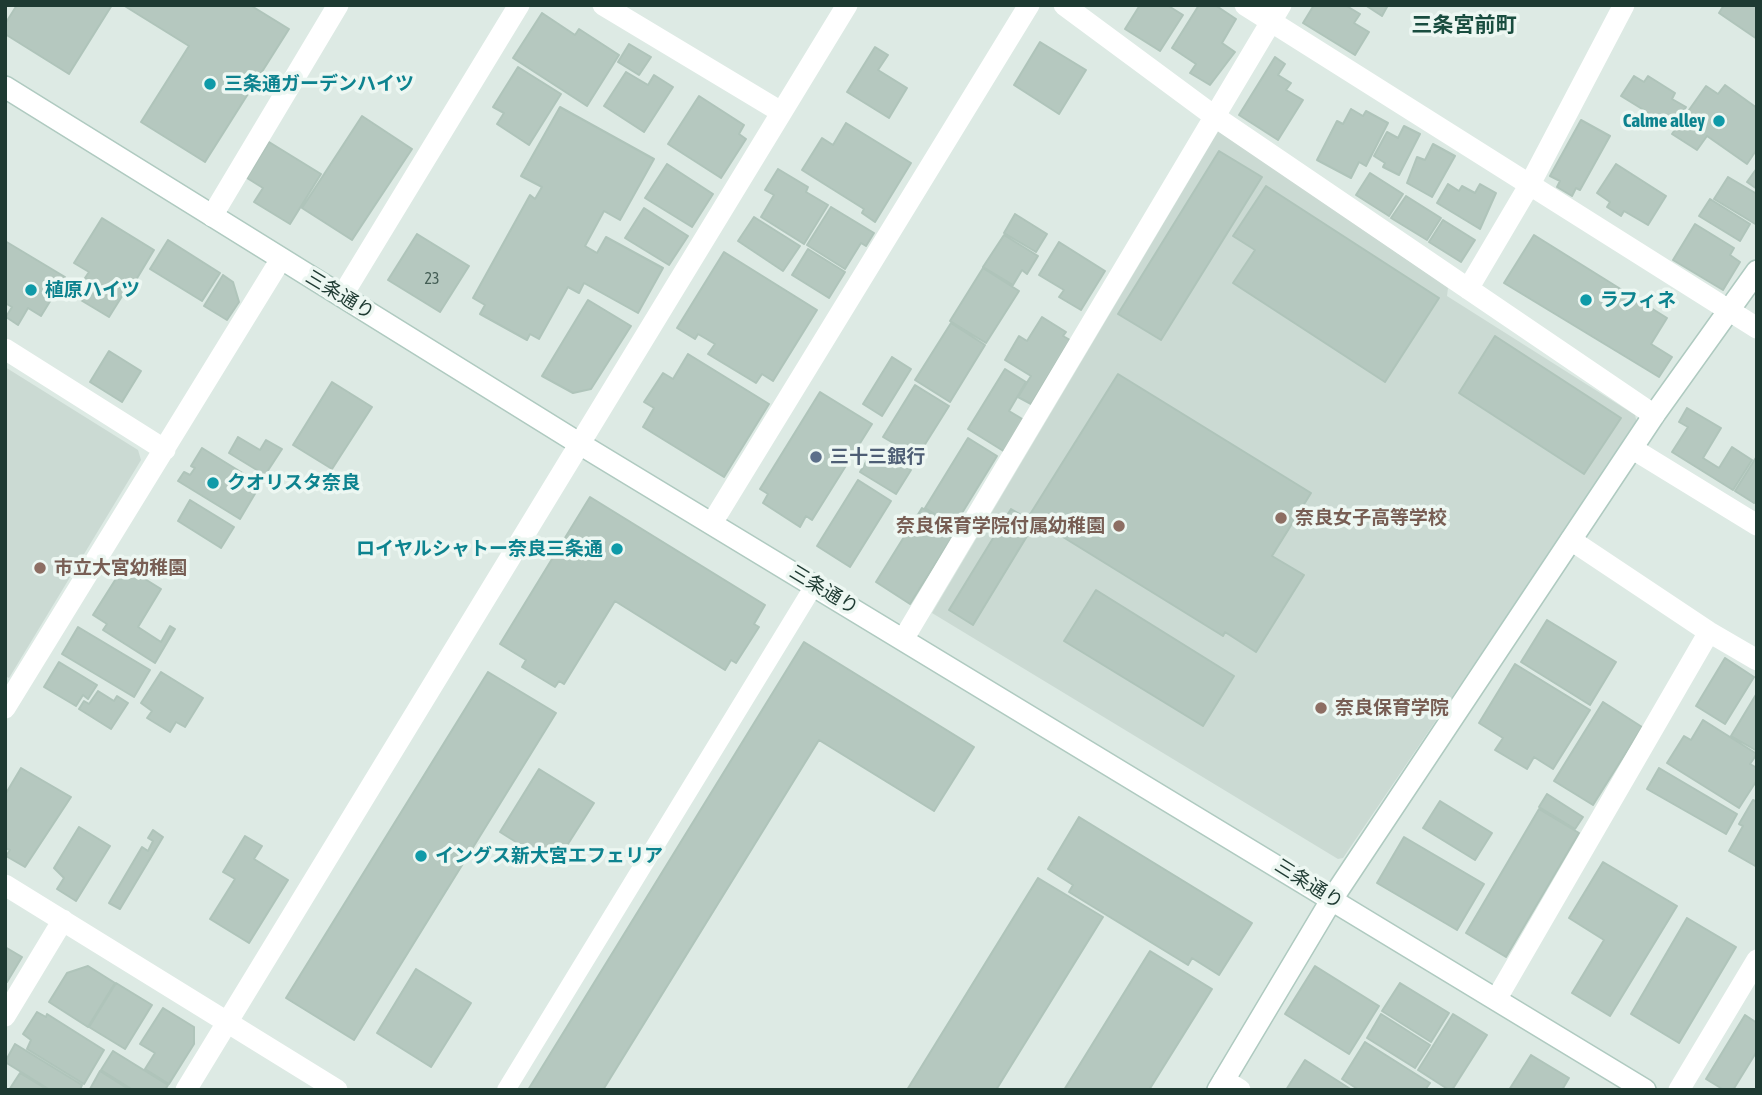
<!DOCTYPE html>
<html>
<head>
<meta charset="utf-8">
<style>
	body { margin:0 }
	#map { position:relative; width:1762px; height:1095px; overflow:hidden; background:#ddeae4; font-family:"Asap Condensed",sans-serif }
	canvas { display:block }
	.frame { position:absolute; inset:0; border:7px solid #1e3a32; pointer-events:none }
</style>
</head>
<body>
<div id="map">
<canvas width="1762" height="1095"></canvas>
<div class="frame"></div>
</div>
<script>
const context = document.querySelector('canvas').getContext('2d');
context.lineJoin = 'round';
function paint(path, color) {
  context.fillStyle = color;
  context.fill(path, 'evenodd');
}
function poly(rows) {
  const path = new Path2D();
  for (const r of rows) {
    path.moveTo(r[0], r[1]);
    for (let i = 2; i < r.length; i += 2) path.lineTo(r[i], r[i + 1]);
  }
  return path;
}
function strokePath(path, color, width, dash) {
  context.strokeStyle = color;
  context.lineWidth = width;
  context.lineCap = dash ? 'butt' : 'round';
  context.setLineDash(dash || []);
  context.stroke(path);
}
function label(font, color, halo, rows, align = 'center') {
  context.font = font + ' "Asap Condensed","Noto Sans JP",sans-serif';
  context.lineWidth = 7;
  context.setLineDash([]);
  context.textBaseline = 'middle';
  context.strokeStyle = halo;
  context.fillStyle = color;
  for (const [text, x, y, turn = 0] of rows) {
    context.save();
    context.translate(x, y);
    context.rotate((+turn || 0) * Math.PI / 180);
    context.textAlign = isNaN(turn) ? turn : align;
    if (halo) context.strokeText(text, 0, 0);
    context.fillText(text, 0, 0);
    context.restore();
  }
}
paint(poly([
	[1219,130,1448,288,1447,296,1635,415,1637,423,1343,858,1338,859,932,613],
	[5,367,138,450,141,460,9,678,5,676]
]), '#cbdad3');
const building = poly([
	[17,5,112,5,69,74,5,34,5,24,17,5],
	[123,5,250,5,289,29,205,162,141,122,189,46,123,5],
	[1140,5,1167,5,1183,15,1160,51,1125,29,1140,5],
	[1199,5,1215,5,1236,19,1222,43,1235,52,1210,85,1190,73,1196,64,1172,48,1199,5],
	[1314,5,1345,5,1360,14,1354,23,1369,32,1355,55,1303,23,1314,5],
	[1365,5,1388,5,1382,16,1365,5],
	[1724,5,1757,5,1757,39,1719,13,1724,5],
	[542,13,575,35,579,29,619,55,587,106,513,58,542,13],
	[1040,42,1086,70,1059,114,1014,85,1040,42],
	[629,44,651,57,639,75,618,62,629,44],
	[875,47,888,55,878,70,907,88,889,118,847,92,875,47],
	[1275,57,1285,64,1278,75,1291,83,1286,90,1303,100,1278,140,1239,115,1275,57],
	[518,67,561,94,529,145,497,124,504,113,493,107,518,67],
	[626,72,648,85,654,75,673,87,644,132,604,106,626,72],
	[1634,76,1644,82,1648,76,1675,93,1672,99,1686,107,1673,128,1621,96,1634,76],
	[1725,85,1757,108,1757,149,1747,164,1707,136,1697,150,1672,134,1706,86,1718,94,1725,85],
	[699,96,744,125,739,134,746,139,721,178,668,144,699,96],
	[560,107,654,159,620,220,604,211,585,246,597,253,606,237,663,268,638,313,584,283,579,293,568,287,539,339,530,334,527,340,480,314,485,305,473,298,530,195,535,199,542,187,521,176,560,107],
	[1351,109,1363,116,1366,111,1388,123,1366,166,1359,162,1351,178,1317,160,1337,121,1343,124,1351,109],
	[362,116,412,149,352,240,302,208,362,116],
	[1581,120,1610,136,1580,190,1576,188,1572,196,1557,187,1560,181,1550,176,1581,120],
	[846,123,911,163,875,222,862,213,864,209,802,170,822,138,833,145,846,123],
	[1404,126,1420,134,1399,175,1383,167,1385,163,1374,156,1387,132,1398,138,1404,126],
	[269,142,321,174,290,224,254,202,263,188,247,178,269,142],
	[1433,144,1455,156,1432,197,1407,183,1417,157,1425,160,1433,144],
	[1219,151,1262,177,1161,340,1118,314,1219,151],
	[667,164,713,194,692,227,645,198,667,164],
	[1616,164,1666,196,1648,225,1624,211,1621,216,1607,207,1610,202,1597,193,1616,164],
	[1757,168,1757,189,1747,182,1757,168],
	[778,169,808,187,806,192,828,205,804,244,761,217,774,195,765,190,778,169],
	[1370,173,1403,194,1389,216,1356,195,1370,173],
	[1728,177,1757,194,1757,225,1714,199,1728,177],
	[1448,184,1459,191,1462,186,1475,193,1480,184,1496,193,1480,229,1437,203,1448,184],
	[1266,186,1439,298,1385,382,1233,283,1255,250,1233,236,1266,186],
	[1406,196,1441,218,1427,240,1391,218,1406,196],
	[1710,199,1750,224,1740,241,1699,216,1710,199],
	[831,207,874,233,866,246,861,243,845,269,807,245,831,207],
	[644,208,688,236,669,265,625,238,644,208],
	[1015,214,1047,234,1036,252,1004,233,1015,214],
	[754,217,800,246,783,271,738,241,754,217],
	[102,218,154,250,127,295,124,293,109,317,79,299,90,281,85,278,89,272,74,263,102,218],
	[1443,220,1475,240,1461,262,1429,242,1443,220],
	[1695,224,1734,248,1730,255,1740,262,1723,290,1673,260,1695,224],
	[417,234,469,266,440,312,388,280,417,234],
	[1004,235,1038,256,1027,274,1022,270,1013,285,983,267,1004,235],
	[1534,235,1667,318,1651,344,1672,357,1659,377,1504,283,1534,235],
	[168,240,220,273,202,301,150,269,168,240],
	[5,241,65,277,41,316,28,308,18,325,6,317,12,307,5,303,5,241],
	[1059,242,1105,271,1081,310,1059,297,1064,290,1039,275,1059,242],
	[808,249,845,272,829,298,792,275,808,249],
	[724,252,817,310,773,381,762,374,756,383,708,354,715,344,698,334,695,339,677,328,724,252],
	[983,268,1019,291,986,343,950,321,983,268],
	[223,275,233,282,239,302,227,320,204,306,223,275],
	[588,300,631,326,591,389,573,393,542,376,588,300],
	[1042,317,1066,332,1063,336,1070,340,1031,404,1018,397,1031,376,1005,360,1019,336,1027,341,1042,317],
	[951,323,985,345,950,402,915,380,951,323],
	[1495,336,1621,418,1584,474,1459,393,1495,336],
	[109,351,141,371,122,402,90,382,109,351],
	[688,354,769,404,724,477,643,427,654,408,644,402,663,373,673,379,688,354],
	[892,357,911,369,882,416,863,404,892,357],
	[1005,369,1026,382,1009,411,1024,420,1005,452,968,429,1005,369],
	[1118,374,1311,493,1272,556,1304,575,1256,652,1225,632,1223,636,1029,516,1118,374],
	[332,382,372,407,332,469,293,445,332,382],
	[915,385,949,406,917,457,883,437,915,385],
	[820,392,872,424,812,520,806,516,800,527,763,503,768,494,760,489,820,392],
	[1687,408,1721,428,1703,458,1719,468,1732,447,1752,460,1733,490,1672,452,1688,427,1679,422,1687,408],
	[238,437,260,450,266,440,282,449,265,475,229,453,238,437],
	[968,438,997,456,954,526,925,508,968,438],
	[875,447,911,470,896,494,860,472,875,447],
	[202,448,249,477,244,485,256,492,240,519,178,481,184,472,190,475,195,468,191,466,202,448],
	[1757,456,1757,500,1754,503,1735,491,1757,456],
	[858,480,891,501,850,567,817,546,858,480],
	[590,497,765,605,754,624,759,627,736,663,731,660,725,670,615,601,564,684,559,681,555,687,522,667,526,660,500,644,590,497],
	[190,500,234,527,221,548,178,521,190,500],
	[922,508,957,529,910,604,876,582,922,508],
	[1011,509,1035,523,973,625,949,610,1011,509],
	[124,566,161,589,138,627,161,642,170,626,175,629,155,663,103,630,107,624,93,615,124,566],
	[1096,590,1234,676,1203,726,1064,641,1096,590],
	[1547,620,1616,662,1590,705,1521,662,1547,620],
	[78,627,150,670,134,697,62,654,78,627],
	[804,642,974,747,934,811,819,740,603,1090,528,1090,804,642],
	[1725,658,1754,677,1725,724,1696,706,1725,658],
	[59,662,97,685,88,699,83,695,76,706,44,687,59,662],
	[1515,664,1590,710,1553,769,1534,757,1527,769,1495,750,1503,738,1479,723,1515,664],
	[161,672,203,698,185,727,176,722,170,732,147,718,152,711,141,703,161,672],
	[488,672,556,713,354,1040,286,998,488,672],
	[98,691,114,701,117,696,128,703,111,729,79,709,84,701,89,704,98,691],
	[1757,693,1757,751,1731,736,1757,693],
	[1603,702,1642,727,1593,805,1554,781,1603,702],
	[1703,720,1757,754,1750,764,1757,768,1757,780,1739,808,1667,763,1684,736,1691,740,1703,720],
	[21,768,71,797,25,867,6,856,10,850,5,848,5,795,21,768],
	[1659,768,1737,814,1726,834,1647,789,1659,768],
	[539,769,594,803,554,866,500,832,539,769],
	[1547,794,1583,817,1575,829,1539,807,1547,794],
	[1753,800,1757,802,1757,867,1729,851,1743,826,1739,824,1753,800],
	[1440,801,1492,833,1475,860,1423,828,1440,801],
	[1539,809,1579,833,1506,957,1466,933,1539,809],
	[1079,817,1252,923,1219,975,1192,958,1188,965,1069,892,1073,885,1048,869,1079,817],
	[79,827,110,846,76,901,57,889,64,878,54,868,79,827],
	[153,830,163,837,120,909,109,903,142,847,148,851,153,841,148,838,153,830],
	[245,836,262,846,254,859,288,880,249,943,210,919,235,879,223,872,245,836],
	[1404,837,1484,884,1457,930,1377,883,1404,837],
	[1603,862,1677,906,1610,1016,1572,993,1604,940,1569,918,1603,862],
	[1038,878,1103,917,996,1090,907,1090,1038,878],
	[1687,918,1736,947,1679,1043,1631,1014,1687,918],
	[5,947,22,957,7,982,5,980,5,947],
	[1150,951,1212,989,1149,1090,1064,1090,1150,951],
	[88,966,115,983,88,1027,49,1002,67,973,88,966],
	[1315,966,1379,1006,1349,1054,1285,1014,1315,966],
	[416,969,471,1003,431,1067,377,1033,416,969],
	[116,983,152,1005,125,1049,89,1027,116,983],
	[1400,983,1449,1013,1431,1042,1382,1011,1400,983],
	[163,1008,194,1027,194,1044,169,1084,145,1069,155,1053,140,1044,163,1008],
	[37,1012,46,1017,47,1014,104,1050,84,1084,27,1049,31,1040,23,1034,37,1012],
	[1381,1014,1430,1045,1415,1068,1367,1038,1381,1014],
	[1453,1014,1487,1035,1452,1090,1449,1090,1418,1070,1453,1014],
	[1745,1015,1757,1023,1757,1051,1733,1090,1724,1090,1706,1079,1745,1015],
	[1365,1042,1430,1083,1425,1090,1359,1090,1342,1079,1365,1042],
	[15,1044,82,1085,80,1090,50,1090,5,1062,15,1044],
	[113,1051,168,1085,165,1090,133,1090,101,1070,113,1051],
	[1531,1055,1569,1078,1562,1090,1509,1090,1531,1055],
	[1305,1060,1352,1090,1286,1090,1305,1060],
	[100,1071,130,1090,90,1089,100,1071],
	[20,1073,48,1090,9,1090,20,1073]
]);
paint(building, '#b5c8bf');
strokePath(building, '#afc4ba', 2);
const secondary = poly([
	[5,87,580,444,1645,1090],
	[1218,1090,1332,899,1654,415,1757,271]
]);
strokePath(secondary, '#afcac0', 24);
strokePath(poly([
	[506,1090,815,584]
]), '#fff', 18);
strokePath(poly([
	[603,5,781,112],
	[1064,5,1214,116,1654,415],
	[1245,5,1757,328],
	[212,216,338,5],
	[1468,289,1530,184,1624,5],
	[342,296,519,5],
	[5,349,165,450],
	[1633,449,1757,525],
	[712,523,1029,5],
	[1571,540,1709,632,1757,660],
	[904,638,1281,5],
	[5,708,281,259],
	[5,885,337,1090],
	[1497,998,1709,632],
	[5,1016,63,920],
	[1224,1080,1240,1090],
	[186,1090,847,5],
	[1679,1090,1757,960]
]), '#fff', 21);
strokePath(secondary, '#fff', 21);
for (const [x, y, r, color] of [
	[210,84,7,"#0f9aa8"],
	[1719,121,7,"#0f9aa8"],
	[31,290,7,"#0f9aa8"],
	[1586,300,7,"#0f9aa8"],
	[816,457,7,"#5c6f8a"],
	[213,483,7,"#0f9aa8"],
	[1281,518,7,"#8d6e63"],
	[1119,526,7,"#8d6e63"],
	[617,549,7,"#0f9aa8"],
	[40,568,7,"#8d6e63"],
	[1321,708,7,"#8d6e63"],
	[421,856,7,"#0f9aa8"]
]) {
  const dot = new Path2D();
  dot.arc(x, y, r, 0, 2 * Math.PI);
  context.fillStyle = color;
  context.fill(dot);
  strokePath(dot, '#edf7f2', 2.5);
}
label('16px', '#445e55', null, [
	["23",432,279]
]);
label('bold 19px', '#0d838f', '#edf7f2', [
	["三条通ガーデンハイツ",224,84],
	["Calme alley",1705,121,"right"],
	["植原ハイツ",45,290],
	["ラフィネ",1600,300],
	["クオリスタ奈良",227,483],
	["ロイヤルシャトー奈良三条通",603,549,"right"],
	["イングス新大宮エフェリア",435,856]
], 'left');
label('19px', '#1e3a32', '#edf7f2', [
	["三条通り",340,295,31],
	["三条通り",824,590,31],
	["三条通り",1309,884,32]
]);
label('bold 19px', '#4e5e75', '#edf7f2', [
	["三十三銀行",830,457]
], 'left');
label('bold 19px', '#785e54', '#edf7f2', [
	["奈良女子高等学校",1295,518],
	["奈良保育学院付属幼稚園",1105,526,"right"],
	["市立大宮幼稚園",54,568],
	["奈良保育学院",1335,708]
], 'left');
label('bold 21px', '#194d3f', '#edf7f2', [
	["三条宮前町",1464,25]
]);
</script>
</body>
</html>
